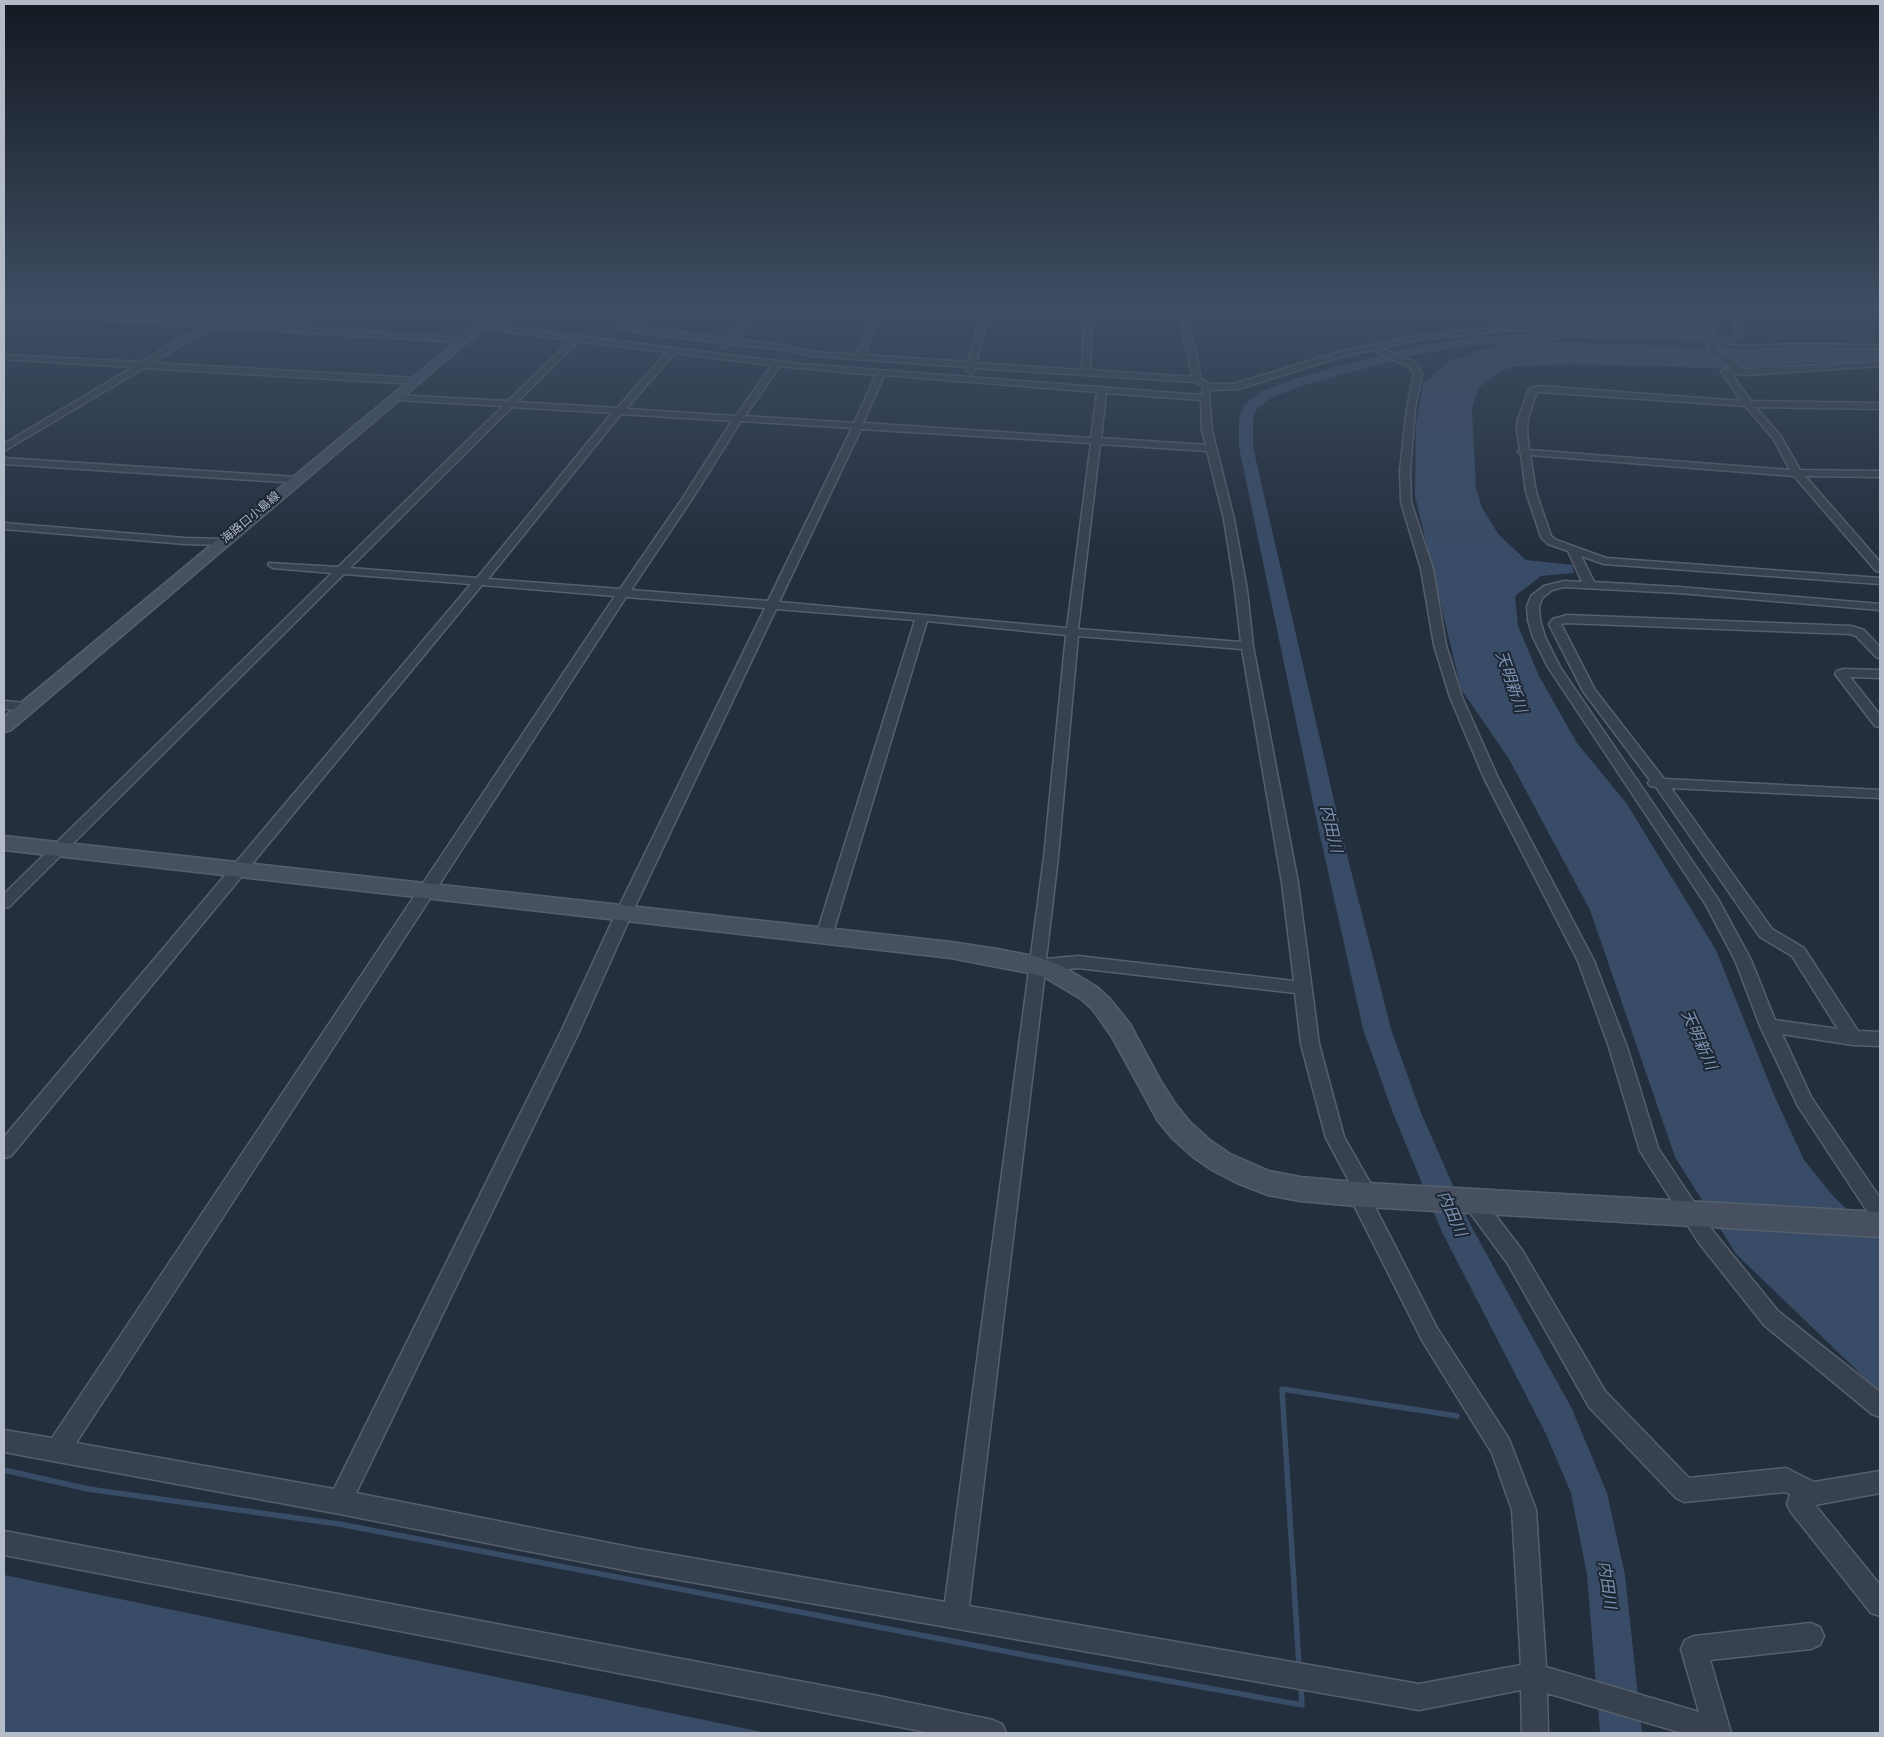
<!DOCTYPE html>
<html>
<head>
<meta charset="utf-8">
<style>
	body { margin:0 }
	#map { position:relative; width:1884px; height:1737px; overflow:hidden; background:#242f3e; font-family:Roboto,sans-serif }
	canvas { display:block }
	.frame { position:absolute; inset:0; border:5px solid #b4bcc9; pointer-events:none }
</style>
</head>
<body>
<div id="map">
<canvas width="1884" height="1737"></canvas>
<div class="frame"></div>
</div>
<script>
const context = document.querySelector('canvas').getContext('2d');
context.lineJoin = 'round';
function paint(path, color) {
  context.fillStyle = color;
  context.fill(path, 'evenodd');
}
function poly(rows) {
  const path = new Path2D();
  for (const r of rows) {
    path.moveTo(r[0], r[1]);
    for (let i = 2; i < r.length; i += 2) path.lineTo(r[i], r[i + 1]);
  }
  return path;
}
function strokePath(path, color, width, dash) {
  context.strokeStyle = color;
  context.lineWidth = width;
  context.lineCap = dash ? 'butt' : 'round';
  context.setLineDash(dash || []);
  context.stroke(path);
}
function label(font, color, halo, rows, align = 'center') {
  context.font = font + ' Roboto,"Noto Sans JP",sans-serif';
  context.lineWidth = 4;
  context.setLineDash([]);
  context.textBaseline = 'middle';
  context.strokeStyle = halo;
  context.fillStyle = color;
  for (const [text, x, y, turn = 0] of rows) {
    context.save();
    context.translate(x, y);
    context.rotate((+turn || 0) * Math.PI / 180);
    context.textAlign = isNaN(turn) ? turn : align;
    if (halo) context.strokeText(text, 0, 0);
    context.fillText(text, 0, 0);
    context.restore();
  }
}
paint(poly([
	[1522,341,1676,346,1762,351,1880,350,1880,362,1809,363,1751,367,1750,369,1567,364,1512,367,1496,374,1478,388,1472,409,1476,488,1482,508,1499,535,1526,560,1572,565,1574,573,1541,576,1515,596,1518,626,1539,676,1577,743,1627,804,1716,950,1774,1095,1804,1160,1833,1196,1880,1241,1880,1389,1869,1382,1736,1254,1675,1157,1590,910,1509,759,1461,689,1415,496,1416,425,1423,384,1449,361,1490,347],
	[4,1575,767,1733,4,1733]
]), '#394c67');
strokePath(poly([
	[4,1470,88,1489,339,1524,1030,1656,1302,1705,1301,1688],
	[1299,1666,1282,1389,1457,1416]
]), '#394c67', 5.5);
paint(poly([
	[1733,311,1745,311,1744,337,1733,344,1587,338,1476,345,1414,355,1307,384,1272,397,1256,410,1253,418,1253,447,1341,831,1391,1029,1421,1113,1470,1224,1572,1409,1607,1493,1625,1575,1642,1733,1600,1733,1587,1575,1571,1493,1546,1434,1442,1232,1393,1113,1363,1029,1319,831,1239,447,1239,418,1244,405,1262,391,1297,378,1413,347,1476,337,1587,330,1731,336,1733,311]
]), '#394c67');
const street = poly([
	[10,311,209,322,228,311,237,311,219,322,464,338,468,340,464,342,212,327,152,363,416,378,420,381,416,384,144,368,4,451,4,444,133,367,4,359,4,355,141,362,202,326,13,314,10,314,10,311],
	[636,311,644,311,629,326,727,338,750,311,758,311,735,339,787,346,811,352,856,355,875,311,883,311,864,355,968,362,982,311,990,311,976,363,1082,370,1084,311,1092,311,1090,370,1192,377,1179,311,1187,311,1201,379,1211,384,1234,384,1342,351,1415,336,1512,326,1589,324,1587,311,1595,311,1596,324,1707,328,1710,327,1711,311,1719,311,1718,329,1712,332,1717,343,1740,346,1796,344,1880,345,1880,349,1796,348,1740,350,1716,348,1718,351,1746,369,1880,362,1880,366,1746,375,1731,373,1751,401,1880,403,1880,409,1755,407,1780,435,1800,470,1880,471,1880,477,1805,476,1880,562,1880,572,1876,571,1794,476,1530,455,1536,492,1551,536,1556,540,1606,558,1880,578,1880,584,1604,564,1581,556,1594,582,1678,587,1880,604,1880,610,1678,593,1564,587,1552,590,1542,598,1539,607,1540,620,1545,637,1560,667,1718,899,1751,960,1775,1020,1838,1029,1792,956,1760,937,1656,787,1650,786,1648,783,1650,780,1583,691,1549,624,1553,619,1567,615,1851,626,1864,630,1880,647,1880,658,1876,657,1856,636,1850,634,1567,623,1561,624,1595,690,1664,779,1880,790,1880,798,1671,788,1772,929,1804,948,1858,1031,1880,1032,1880,1046,1853,1045,1782,1034,1811,1097,1880,1198,1880,1223,1873,1220,1798,1106,1760,1026,1735,960,1706,905,1548,667,1533,637,1528,620,1527,607,1531,596,1544,586,1564,581,1582,582,1568,551,1548,544,1541,537,1526,492,1521,454,1518,452,1520,450,1517,431,1518,419,1529,389,1539,386,1741,401,1721,371,1731,368,1712,355,1708,348,1709,342,1704,332,1605,328,1512,330,1415,340,1381,348,1416,363,1422,374,1415,408,1410,470,1411,502,1433,569,1446,645,1462,697,1498,778,1594,961,1627,1047,1658,1148,1713,1231,1778,1311,1880,1392,1880,1417,1872,1414,1764,1325,1699,1243,1640,1151,1609,1047,1578,961,1484,778,1450,697,1434,645,1421,569,1401,502,1400,470,1407,408,1414,374,1410,367,1372,350,1347,355,1238,389,1212,390,1209,393,1212,431,1234,519,1247,590,1253,646,1298,883,1319,1044,1344,1137,1377,1195,1375,1207,1437,1328,1509,1439,1536,1510,1546,1667,1699,1712,1681,1649,1685,1640,1694,1636,1811,1623,1820,1627,1824,1636,1820,1645,1811,1649,1710,1660,1731,1733,1682,1733,1547,1693,1548,1733,1522,1733,1521,1690,1419,1710,634,1572,340,1514,4,1452,4,1430,52,1438,615,596,482,585,11,1156,4,1158,4,1137,471,584,344,574,9,907,4,908,4,894,332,573,273,568,268,565,269,563,338,567,503,406,397,400,393,397,394,395,508,401,571,340,479,328,479,324,482,324,800,364,1201,395,1204,388,1195,382,975,368,973,373,970,374,966,371,967,367,811,356,787,350,731,344,725,348,721,346,724,343,620,330,620,326,636,311],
	[579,341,667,352,617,408,517,402,579,341],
	[675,353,772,365,736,416,626,409,675,353],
	[780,366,800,368,876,375,854,423,745,416,780,366],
	[884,375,1097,392,1091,438,863,423,884,375],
	[1539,392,1745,406,1773,438,1790,470,1529,450,1527,431,1528,419,1536,393,1539,392],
	[1106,393,1201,400,1202,431,1206,445,1101,438,1106,393],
	[512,407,612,413,477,578,350,568,512,407],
	[621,414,732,421,682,499,620,589,488,579,621,414],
	[741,421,852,428,768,601,631,590,692,499,741,421],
	[861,429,1091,443,1067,628,779,602,861,429],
	[1100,444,1207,451,1224,519,1235,590,1241,642,1078,629,1100,444],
	[626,597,765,608,616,913,560,1034,334,1489,76,1443,626,597],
	[776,609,915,620,816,936,818,940,824,942,830,940,832,936,927,621,1066,635,1044,857,945,1602,634,1548,356,1493,578,1034,632,913,776,609],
	[1078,636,1242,649,1282,883,1294,981,1078,956,1046,959,1058,857,1078,636],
	[1078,968,1295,993,1301,1044,1326,1138,1357,1196,1355,1207,1423,1342,1492,1453,1512,1510,1521,1665,1419,1684,969,1606,1045,971,1078,968],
	[1417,311,1466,311,1564,316,1568,318,1564,320,1421,313,1417,311],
	[4,458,297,477,302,480,297,483,4,464,4,458],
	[4,523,185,538,224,539,229,542,224,545,185,544,4,529,4,523],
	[1844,669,1880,670,1880,678,1850,677,1880,715,1880,727,1875,726,1835,674,1837,671,1844,669],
	[4,701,26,703,32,707,26,711,4,709,4,701],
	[1473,1192,1480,1195,1522,1250,1605,1391,1689,1478,1786,1468,1814,1482,1880,1471,1880,1493,1815,1505,1880,1585,1880,1616,1871,1613,1791,1512,1787,1504,1790,1494,1785,1492,1684,1502,1676,1498,1589,1407,1508,1264,1466,1207,1463,1201,1466,1195,1473,1192],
	[4,1531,878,1696,993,1720,1002,1724,1006,1733,931,1733,4,1555,4,1531]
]);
const secondary = poly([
	[493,311,504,311,11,730,4,732,4,717,493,311],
	[4,836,951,942,997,949,1038,957,1062,966,1097,987,1109,998,1130,1024,1160,1080,1176,1105,1190,1122,1211,1141,1230,1154,1269,1171,1300,1177,1367,1183,1880,1212,1880,1237,1367,1207,1300,1201,1268,1195,1237,1183,1212,1170,1193,1157,1172,1138,1158,1121,1112,1037,1093,1010,1081,999,1046,978,1034,974,951,958,4,850,4,836]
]);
strokePath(street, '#565f6c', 3);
strokePath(secondary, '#565f6c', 3);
paint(street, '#38414e');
paint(secondary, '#465061');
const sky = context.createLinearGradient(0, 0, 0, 554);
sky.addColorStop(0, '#141a22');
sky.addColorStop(0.56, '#3f4d63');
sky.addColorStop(1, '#3f4d6300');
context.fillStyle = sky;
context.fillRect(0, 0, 1884, 554);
label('12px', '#b4bcc9', '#1d2633', [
	["海路口小島線",251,518,-40]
]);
label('italic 16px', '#7c92b1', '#1d2633', [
	["天明新川",1510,682,71],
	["内田川",1330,829,77],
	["天明新川",1698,1040,66],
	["内田川",1451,1214,66],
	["内田川",1606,1585,82]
]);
</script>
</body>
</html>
